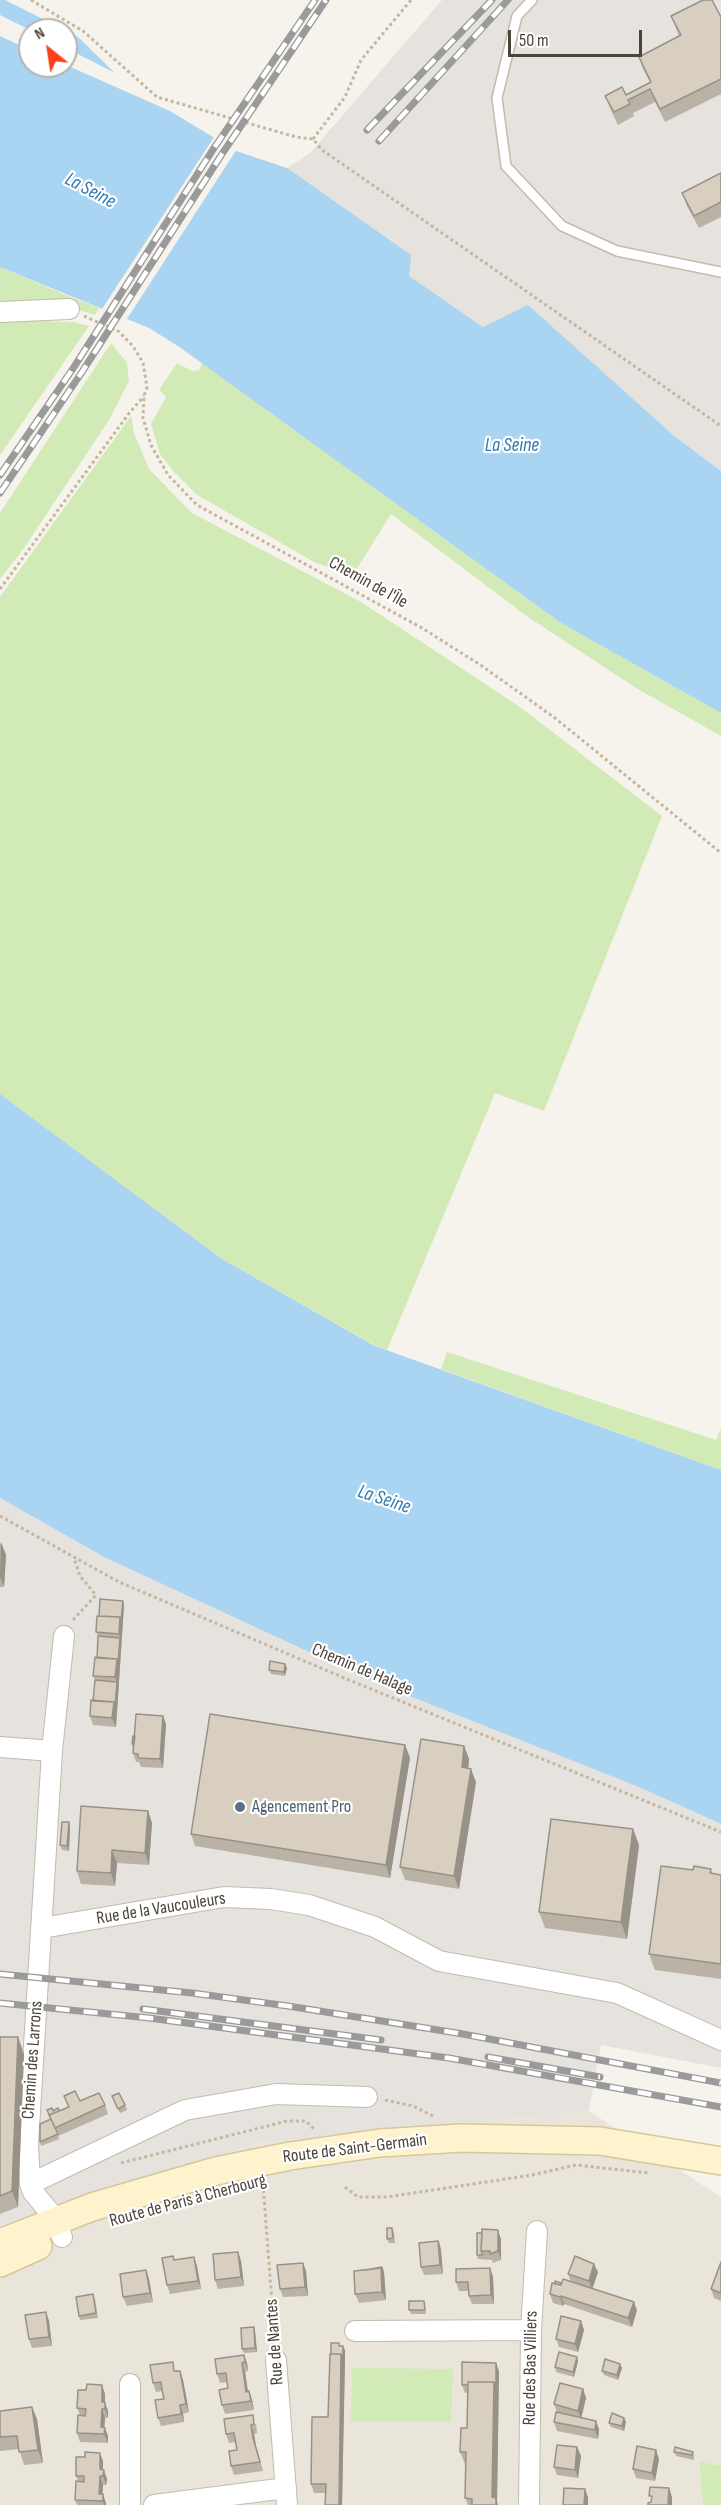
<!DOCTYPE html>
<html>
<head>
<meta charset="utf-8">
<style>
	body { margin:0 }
	#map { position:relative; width:721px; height:2505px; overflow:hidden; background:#f6f3ec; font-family:"Sofia Sans Condensed",sans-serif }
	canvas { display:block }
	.north { position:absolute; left:18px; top:18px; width:60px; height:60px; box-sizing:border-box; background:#fff; border:2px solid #b7b4b0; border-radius:50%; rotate:330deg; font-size:16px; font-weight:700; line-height:24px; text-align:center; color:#4b4439 }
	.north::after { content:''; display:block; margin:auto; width:21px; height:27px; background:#fc3f1d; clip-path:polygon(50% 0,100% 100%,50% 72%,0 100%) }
	.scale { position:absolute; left:508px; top:30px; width:134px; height:27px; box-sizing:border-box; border:3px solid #4b4439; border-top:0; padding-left:8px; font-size:18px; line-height:21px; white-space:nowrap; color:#4b4439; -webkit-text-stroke:4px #fff; paint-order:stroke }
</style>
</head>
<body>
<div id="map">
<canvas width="721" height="2505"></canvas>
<div class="north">N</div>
<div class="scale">50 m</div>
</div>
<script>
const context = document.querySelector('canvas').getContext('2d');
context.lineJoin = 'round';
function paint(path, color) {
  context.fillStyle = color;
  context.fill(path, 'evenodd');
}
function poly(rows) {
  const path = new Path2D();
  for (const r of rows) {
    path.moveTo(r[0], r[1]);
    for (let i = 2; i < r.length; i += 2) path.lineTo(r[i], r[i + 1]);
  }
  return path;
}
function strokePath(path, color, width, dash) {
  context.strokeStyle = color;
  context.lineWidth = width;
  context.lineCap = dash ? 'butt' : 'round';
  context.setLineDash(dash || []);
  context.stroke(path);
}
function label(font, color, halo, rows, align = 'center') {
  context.font = font + ' "Sofia Sans Condensed",sans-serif';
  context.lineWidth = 4.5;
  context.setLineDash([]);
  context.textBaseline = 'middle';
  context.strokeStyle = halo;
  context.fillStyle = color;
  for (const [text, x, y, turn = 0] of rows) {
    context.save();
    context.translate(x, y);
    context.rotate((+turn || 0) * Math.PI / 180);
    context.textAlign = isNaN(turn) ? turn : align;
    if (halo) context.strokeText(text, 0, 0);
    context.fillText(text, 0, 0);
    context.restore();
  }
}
paint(poly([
	[589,2111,721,2197,721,2466,699,2461,703,2505,0,2505,0,2241,254,2143]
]), '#eae5da');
paint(poly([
	[442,0,721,0,721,471,673,435,483,327,408,276,287,168,310,153],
	[0,1498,104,1557,639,1787,721,1824,721,2068,601,2045,589,2111,255,2143,0,2241]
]), '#e6e2dd');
paint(poly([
	[0,267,61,293,99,308,95,315,59,304,0,306],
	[0,320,74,322,89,326,0,455],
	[111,343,127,363,129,381,109,420,24,548,0,579,0,513],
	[177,363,192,371,199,370,202,363,561,623,721,713,721,736,636,688,528,617,391,514,353,575,316,563,197,495,174,472,160,454,151,424,166,397,159,390],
	[131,416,134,433,149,469,192,513,361,602,520,707,662,816,544,1111,495,1093,387,1350,376,1346,222,1259,0,1094,0,597],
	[447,1352,716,1440,721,1428,721,1470,441,1369],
	[352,2368,453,2369,451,2422,351,2421],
	[699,2461,721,2466,721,2505,703,2505]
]), '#d2eab5');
paint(poly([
	[0,0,5,0,65,30,30,30,0,15],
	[66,30,78,37,115,73,66,48],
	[0,36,30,50,30,66,66,65,170,111,236,151,287,168,411,255,409,276,483,327,528,305,673,435,721,471,721,713,561,623,178,346,149,328,0,267],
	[0,1094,222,1259,375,1346,721,1470,721,1824,639,1787,372,1681,104,1557,0,1498]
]), '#a9d4f2');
paint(poly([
	[216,134,237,149,125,322,100,312]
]), '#f6f3ec');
const service = poly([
	[532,0,517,16,497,98,506,166,562,226,617,251,721,272]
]);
const minor = poly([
	[0,312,69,309],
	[0,1747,52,1751],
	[42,1928,224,1897,271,1899,309,1905,375,1927,439,1961,617,1993,721,2040],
	[30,2184,185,2110,276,2094,367,2097],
	[62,2237,53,2216,33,2192,30,2184,28,2144,52,1751,64,1636],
	[355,2331,531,2330],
	[276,2360,287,2505],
	[130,2384,130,2505],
	[154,2505,286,2488],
	[529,2505,531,2330,537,2231]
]);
const secondary = poly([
	[0,2243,92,2207,216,2171,290,2156,380,2143,461,2138,600,2141,721,2161],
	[0,2263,38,2246]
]);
strokePath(service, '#c2bbae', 12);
strokePath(minor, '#c2bbae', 22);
strokePath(secondary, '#d6c79b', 30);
strokePath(poly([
	[31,0,83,31,157,97,296,137,313,139,322,150,721,426],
	[313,139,345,97,361,60,411,0],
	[84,316,118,331,133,346,143,363,147,387,144,396,143,418,151,445,168,475,197,505,422,628,482,666,555,718,721,853],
	[0,589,130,412,144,396],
	[0,1516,119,1582,349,1680,721,1832],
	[73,1620,96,1595,80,1576,74,1558],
	[385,2100,413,2106,435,2117],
	[121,2163,287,2121,306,2121,315,2130],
	[263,2184,275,2342],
	[345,2187,358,2197,387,2197,532,2175,576,2165,649,2173]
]), '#c4b79f', 3, [3, 3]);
strokePath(service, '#fff', 9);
strokePath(minor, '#fff', 20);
strokePath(secondary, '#fff3cd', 27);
const rail = poly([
	[367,130,492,0],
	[379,141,508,0],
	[0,475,74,367,214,148,315,0],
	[0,493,82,372,222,154,326,0],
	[0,1974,192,1993,288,2006,463,2034,721,2083],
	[0,2003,149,2018,449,2058,721,2107],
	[143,2009,381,2040],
	[488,2057,600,2077]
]);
strokePath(rail, '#9a9a9a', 7);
strokePath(rail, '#fff', 4.5, [14]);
paint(poly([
	[671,16,721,17,721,94,665,122,655,102,633,113,634,116,618,125,610,108,605,96,626,95,650,82,643,69,639,57,679,36],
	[721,173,721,217,699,228,687,206,682,193],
	[0,1542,6,1555,4,1587,0,1587],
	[124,1605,116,1727,93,1725,90,1716,93,1701,95,1680,93,1676,97,1658,98,1636,96,1632,99,1616],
	[285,1664,287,1668,285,1676,271,1674,269,1670],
	[163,1716,166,1724,163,1768,141,1767,139,1762,136,1762,133,1753,133,1749,132,1744,135,1736],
	[405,1745,410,1758,390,1878,195,1846,191,1834],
	[464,1746,469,1759,468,1769,476,1782,459,1889,405,1880,400,1867],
	[148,1811,152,1823,149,1865,117,1863,115,1886,81,1884,77,1871],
	[69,1822,70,1827,69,1851,62,1850,60,1845],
	[633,1829,639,1845,627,1939,545,1928,539,1912],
	[711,1869,712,1874,721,1875,721,1979,655,1970,649,1954,693,1870],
	[0,2037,24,2054,18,2207,0,2214],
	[64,2096,80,2101,105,2105,108,2114,58,2136,59,2139,41,2146,40,2142,50,2119,53,2111,59,2111,68,2107],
	[113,2100,125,2105,127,2110,120,2113],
	[392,2228,394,2232,395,2243,389,2243,387,2239],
	[477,2233,501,2239,501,2260,493,2263,492,2260,478,2259,477,2255],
	[440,2246,443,2274,424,2275,421,2267],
	[238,2252,241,2261,244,2286,218,2289,215,2280],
	[194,2257,197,2266,201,2289,170,2294,167,2285,174,2260],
	[721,2262,721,2301,714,2298,711,2289],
	[303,2263,306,2271,308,2296,283,2297,280,2289],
	[490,2268,493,2277,494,2304,472,2304,469,2296,468,2291,459,2291,456,2282],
	[146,2270,149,2279,153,2302,127,2306,123,2297],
	[384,2272,386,2300,359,2303,355,2294],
	[598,2272,592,2289,637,2310,632,2327,564,2304,563,2306,553,2303,550,2294,561,2283,571,2282,568,2274],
	[95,2298,98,2318,80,2320,79,2316],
	[424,2301,425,2305,426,2314,411,2314,409,2310],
	[46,2312,49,2321,52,2346,32,2348,29,2339],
	[581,2321,584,2330,578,2352,559,2347,556,2339],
	[254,2327,255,2331,257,2352,244,2353,242,2349],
	[345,2350,342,2505,326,2493,314,2493,311,2484,328,2417,331,2354],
	[244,2355,247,2363,248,2371,245,2372,248,2391,249,2391,252,2400,254,2410,225,2414,222,2405,228,2388,227,2382,220,2383,217,2374],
	[577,2357,578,2361,574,2377,556,2372,555,2367],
	[620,2364,622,2368,618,2380,604,2375,602,2371],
	[176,2371,180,2371,183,2380,189,2412,183,2414,184,2422,161,2426,158,2418,164,2399,162,2391,156,2392,153,2383],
	[499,2371,497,2502,498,2505,468,2505,465,2498,466,2464,465,2464,460,2452,467,2428,467,2393,465,2393,462,2385],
	[102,2385,105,2394,105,2403,108,2411,108,2418,105,2418,104,2428,108,2436,108,2443,80,2442,77,2433,80,2415,77,2408,86,2390],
	[583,2389,586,2398,581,2417,599,2429,598,2439,557,2431,554,2422,557,2412,554,2404],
	[0,2411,37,2419,43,2463,24,2465,19,2449,0,2451],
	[624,2418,626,2422,624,2431,611,2427,609,2423],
	[224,2419,256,2424,257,2433,254,2434,256,2446,263,2471,234,2475,231,2466,237,2450,236,2442,229,2443,226,2434],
	[577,2447,581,2456,578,2478,557,2475,554,2467],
	[674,2452,693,2452,694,2456,694,2460,676,2456],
	[659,2459,655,2481,636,2478,633,2469],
	[103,2461,103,2470,107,2479,106,2485,103,2485,102,2494,106,2505,77,2505,75,2500,78,2481,76,2476]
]), '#bab2a6');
paint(poly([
	[1,1542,6,1555,4,1587,0,1577],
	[123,1601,124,1605,116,1727,112,1718,117,1682,115,1677,117,1659,120,1638,119,1634,120,1617],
	[285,1664,287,1668,285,1676,284,1672],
	[163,1716,166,1724,163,1768,160,1759],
	[405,1745,410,1758,390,1878,386,1865],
	[464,1746,469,1759,467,1780,462,1767],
	[471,1769,476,1782,459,1889,454,1876],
	[148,1811,152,1823,149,1865,145,1853],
	[69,1822,70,1827,69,1851,67,1846],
	[633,1829,639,1845,627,1939,621,1922],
	[112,1850,117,1863,115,1886,111,1873],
	[18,2037,24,2054,18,2207,12,2191],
	[498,2230,501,2239,501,2260,498,2251],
	[438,2241,439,2241,441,2250,443,2274,440,2265],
	[238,2252,241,2261,244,2286,241,2277],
	[194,2257,197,2266,201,2289,198,2281],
	[303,2263,306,2271,308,2296,305,2287],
	[594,2264,598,2272,592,2290,589,2281],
	[382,2267,384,2272,386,2300,382,2292,381,2268],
	[490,2268,493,2277,494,2304,491,2295],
	[146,2270,149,2279,153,2302,150,2293],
	[561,2296,564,2304,563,2306,560,2297],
	[634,2302,637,2310,632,2327,628,2318],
	[46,2312,49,2321,52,2346,49,2337],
	[581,2321,584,2330,578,2352,575,2344],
	[254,2327,255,2331,257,2352,255,2348],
	[343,2346,345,2350,345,2362,343,2358],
	[341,2354,345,2362,342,2505,339,2505],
	[244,2355,247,2363,248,2371,245,2362],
	[577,2357,578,2361,574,2377,573,2372],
	[242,2363,245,2372,249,2400,246,2392],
	[496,2363,499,2371,497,2502,498,2505,495,2505,492,2497,494,2382],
	[620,2364,622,2368,618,2380,617,2375],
	[180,2371,183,2380,189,2412,186,2404],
	[102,2385,105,2394,105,2403,108,2411,108,2418,105,2409,105,2403,105,2411,102,2402],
	[583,2389,586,2398,581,2419,578,2411],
	[249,2391,252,2400,254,2410,251,2401],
	[180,2405,183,2414,184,2422,181,2414],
	[32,2407,37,2419,43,2463,38,2450],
	[102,2409,105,2418,104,2434,101,2427],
	[624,2418,626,2422,624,2431,622,2426],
	[596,2421,599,2429,598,2439,595,2430],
	[251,2425,254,2434,256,2446,263,2471,253,2438],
	[105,2428,108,2436,108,2443,104,2434],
	[577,2447,581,2456,578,2478,575,2470],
	[656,2450,659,2459,655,2481,652,2473],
	[100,2453,103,2461,103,2478,100,2469],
	[104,2470,107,2479,106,2485,103,2476],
	[100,2476,103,2485,102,2501,99,2494],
	[669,2488,672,2497,672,2505,668,2505],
	[585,2489,588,2497,588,2505,584,2505],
	[103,2494,106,2503,106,2505,104,2505,103,2501]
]), '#979187');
const building = poly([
	[703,0,712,0,721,17,721,79,660,109,650,89,628,100,630,104,614,112,605,96,622,87,626,95,651,82,639,57,681,35,671,16,703,0],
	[721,173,721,202,694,216,682,193,721,173],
	[100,1599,123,1601,121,1621,120,1617,99,1616,100,1599],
	[97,1616,120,1617,119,1634,96,1632,97,1616],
	[98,1636,120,1638,118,1663,117,1659,97,1658,98,1636],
	[95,1657,117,1659,115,1677,93,1676,95,1657],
	[270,1661,285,1664,284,1672,269,1670,270,1661],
	[95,1680,117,1682,115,1706,114,1702,93,1701,95,1680],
	[91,1700,114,1702,112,1718,90,1716,91,1700],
	[136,1714,163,1716,160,1759,138,1758,138,1754,133,1753,136,1714],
	[210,1714,405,1745,386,1865,191,1834,210,1714],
	[133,1736,135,1736,134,1744,132,1744,133,1736],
	[421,1739,464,1746,462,1767,471,1769,454,1876,400,1867,421,1739],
	[81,1806,148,1811,145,1853,112,1850,111,1873,77,1871,81,1806],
	[551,1819,633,1829,621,1922,539,1912,551,1819],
	[62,1822,69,1822,67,1846,60,1845,62,1822],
	[661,1866,693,1870,694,1866,711,1869,710,1873,721,1875,721,1964,649,1954,661,1866],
	[0,2037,18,2037,12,2191,0,2196,0,2037],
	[75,2091,80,2101,99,2093,105,2105,55,2128,49,2115,69,2107,64,2096,75,2091],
	[119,2093,125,2105,118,2109,112,2096,119,2093],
	[52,2108,53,2111,58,2108,59,2111,49,2115,58,2134,40,2142,40,2124,51,2119,47,2110,52,2108],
	[387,2228,392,2228,393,2238,387,2239,387,2228],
	[482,2229,498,2230,498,2251,490,2254,490,2251,481,2251,482,2229],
	[477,2233,482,2233,481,2251,483,2255,477,2255,477,2233],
	[438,2241,440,2265,421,2267,419,2243,438,2241],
	[238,2252,241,2277,215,2280,213,2254,238,2252],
	[173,2256,174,2260,194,2257,198,2281,167,2285,162,2258,173,2256],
	[575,2256,594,2264,589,2281,568,2274,575,2256],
	[721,2262,721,2293,711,2289,721,2262],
	[303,2263,305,2287,280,2289,277,2265,303,2263],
	[382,2267,383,2273,381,2268,365,2270,382,2267],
	[381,2268,382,2292,355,2294,354,2271,381,2268],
	[490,2268,491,2295,469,2296,468,2282,456,2282,456,2269,490,2268],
	[146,2270,150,2293,123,2297,120,2274,146,2270],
	[563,2279,634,2302,628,2318,561,2296,560,2297,550,2294,552,2283,561,2285,563,2279],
	[555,2281,561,2283,561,2285,555,2284,555,2281],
	[93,2294,96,2313,79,2316,76,2297,93,2294],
	[409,2301,424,2301,425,2310,409,2310,409,2301],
	[46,2312,49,2337,29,2339,25,2315,46,2312],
	[561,2316,581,2321,575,2344,556,2339,561,2316],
	[254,2327,255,2348,242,2349,241,2328,254,2327],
	[331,2343,339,2343,339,2346,343,2346,343,2358,341,2354,331,2354,331,2343],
	[559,2352,577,2357,573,2372,555,2367,559,2352],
	[330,2354,341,2354,339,2505,325,2505,326,2484,311,2484,312,2417,328,2417,330,2354],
	[244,2355,245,2362,242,2363,246,2392,249,2391,251,2401,222,2405,219,2390,228,2388,227,2382,226,2373,217,2374,215,2359,244,2355],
	[605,2359,620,2364,617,2375,602,2371,605,2359],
	[173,2362,174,2371,180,2371,186,2404,180,2405,181,2414,158,2418,155,2400,164,2399,162,2390,161,2382,153,2383,150,2365,173,2362],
	[462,2362,496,2363,496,2386,494,2382,468,2382,468,2385,462,2385,462,2362],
	[468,2382,494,2382,492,2497,496,2498,496,2505,472,2505,472,2499,465,2498,466,2452,460,2452,461,2428,467,2428,468,2382],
	[560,2383,583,2389,578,2411,554,2404,560,2383],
	[87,2384,102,2385,102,2402,105,2402,105,2409,102,2409,101,2427,105,2428,104,2434,77,2433,78,2415,85,2416,86,2409,77,2408,78,2390,86,2390,87,2384],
	[32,2407,38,2450,19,2452,17,2436,0,2437,0,2411,32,2407],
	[556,2412,596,2421,595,2430,554,2422,556,2412],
	[612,2413,624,2418,622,2426,609,2423,612,2413],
	[253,2415,254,2424,251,2425,253,2438,260,2462,231,2466,229,2451,237,2450,234,2433,226,2434,224,2419,253,2415],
	[557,2445,577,2447,575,2470,554,2467,557,2445],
	[637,2446,656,2450,652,2473,633,2469,637,2446],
	[675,2447,693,2452,692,2455,674,2452,675,2447],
	[85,2452,100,2453,100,2469,104,2470,103,2476,100,2476,99,2494,103,2494,103,2501,75,2500,76,2481,84,2482,84,2476,76,2476,76,2457,85,2457,85,2452],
	[650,2487,669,2488,668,2505,648,2505,648,2503,651,2502,652,2496,649,2496,650,2487],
	[564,2488,585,2489,584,2505,563,2505,564,2488]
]);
paint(building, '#d8cfc1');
strokePath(building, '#979187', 1.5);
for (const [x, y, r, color] of [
	[240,1807,6,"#5c6f8a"]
]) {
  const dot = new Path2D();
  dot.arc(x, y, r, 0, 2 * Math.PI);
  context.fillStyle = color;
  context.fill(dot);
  strokePath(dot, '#fff', 2);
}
label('18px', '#4b4439', '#fff', [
	["Chemin de l'Île",368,583,29],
	["Chemin de Halage",362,1670,23],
	["Rue de la Vaucouleurs",161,1909,-9],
	["Chemin des Larrons",33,2060,-86],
	["Route de Saint-Germain",355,2149,-7],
	["Route de Paris à Cherbourg",188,2201,-15],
	["Rue de Nantes",275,2342,-94],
	["Rue des Bas Villiers",531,2368,-89]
]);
label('18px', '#4e5e75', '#fff', [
	["Agencement Pro",252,1807]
], 'left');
label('italic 20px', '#2e7ab2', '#fff', [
	["La Seine",90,191,28],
	["La Seine",512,446],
	["La Seine",384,1500,18]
]);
</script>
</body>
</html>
